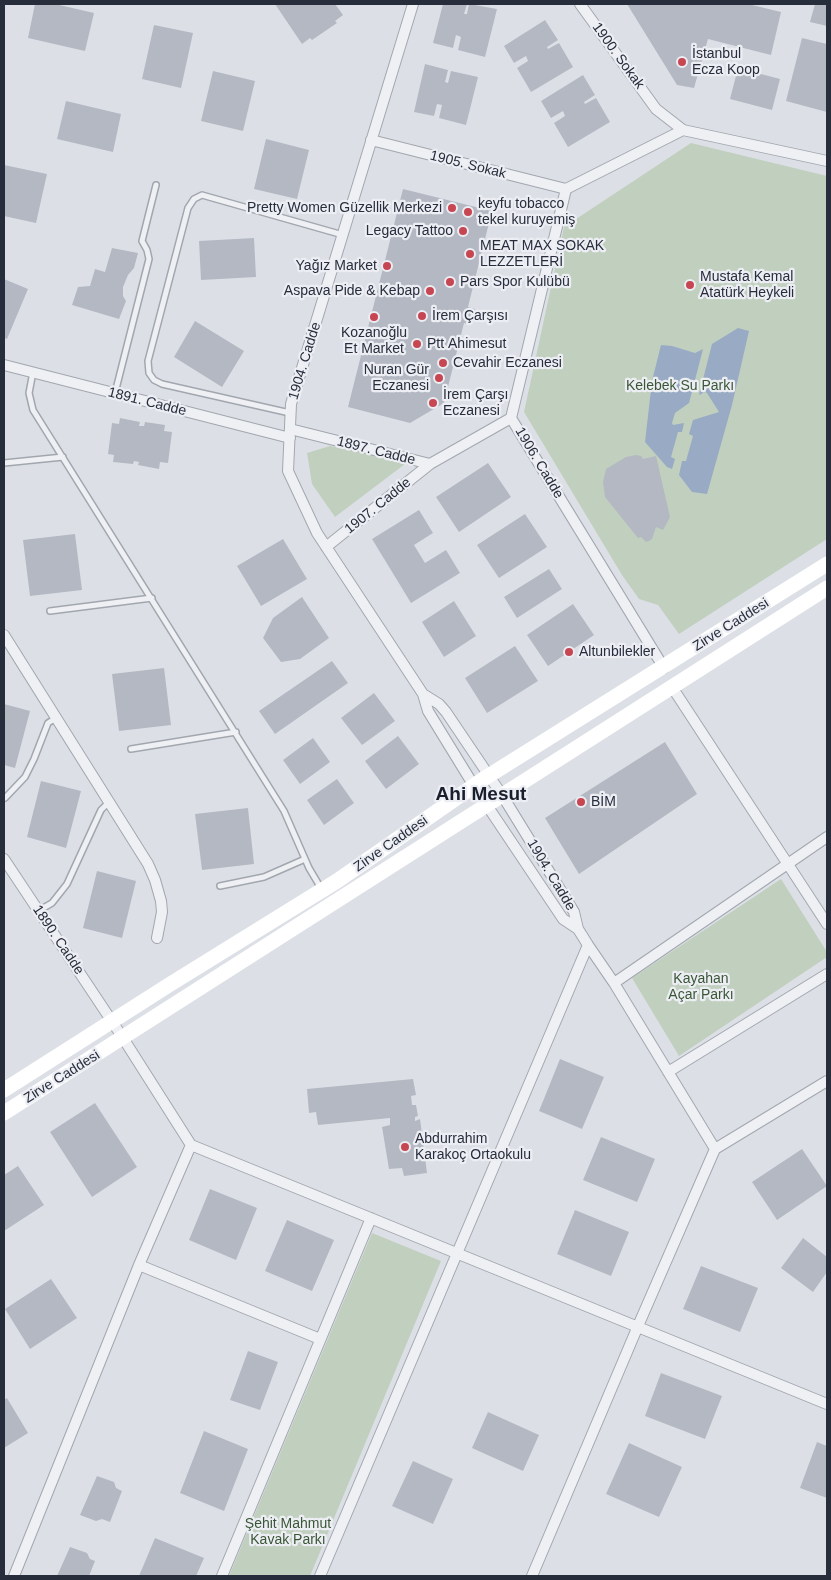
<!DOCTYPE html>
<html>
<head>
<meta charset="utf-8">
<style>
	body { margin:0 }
	#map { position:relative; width:831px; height:1580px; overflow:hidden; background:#dce0e6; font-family:Arial,sans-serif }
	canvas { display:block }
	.frame { position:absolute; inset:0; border:5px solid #272d3b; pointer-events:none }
</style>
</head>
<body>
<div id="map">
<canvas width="831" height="1580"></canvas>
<div class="frame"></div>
</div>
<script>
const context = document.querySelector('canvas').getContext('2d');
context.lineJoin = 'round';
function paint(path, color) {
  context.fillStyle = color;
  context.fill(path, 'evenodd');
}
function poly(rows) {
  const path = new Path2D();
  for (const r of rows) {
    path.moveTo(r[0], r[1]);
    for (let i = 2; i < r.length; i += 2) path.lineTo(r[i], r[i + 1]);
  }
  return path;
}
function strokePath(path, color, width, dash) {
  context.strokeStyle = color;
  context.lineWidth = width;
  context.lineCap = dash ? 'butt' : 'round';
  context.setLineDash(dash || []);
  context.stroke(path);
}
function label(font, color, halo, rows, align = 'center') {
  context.font = font + ' Arial,sans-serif';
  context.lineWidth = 4.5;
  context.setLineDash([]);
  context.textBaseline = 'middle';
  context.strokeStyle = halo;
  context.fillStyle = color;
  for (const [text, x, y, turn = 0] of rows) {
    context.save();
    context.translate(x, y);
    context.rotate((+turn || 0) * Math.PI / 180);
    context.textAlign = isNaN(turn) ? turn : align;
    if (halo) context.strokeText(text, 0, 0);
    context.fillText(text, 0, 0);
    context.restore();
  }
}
paint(poly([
	[691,143,827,176,827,539,679,634,658,605,639,599,622,575,524,412,564,227],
	[330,446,400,459,405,464,335,517,312,484,307,453],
	[781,879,827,952,827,957,679,1056,632,978],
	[372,1233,441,1261,310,1576,229,1576]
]), '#c1cfbe');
paint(poly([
	[738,328,749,331,732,405,707,494,692,492,679,475,682,461,686,461,693,436,689,434,693,420,719,412,707,393,705,392,699,395,712,344],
	[661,345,672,346,695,353,703,349,689,403,675,413,672,423,673,425,684,423,682,432,678,432,671,457,675,459,672,469,667,467,645,442,652,381]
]), '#99abc4');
paint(poly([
	[35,4,55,4,94,13,85,51,28,38],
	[275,4,335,4,343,15,335,21,337,23,312,40,310,38,302,44],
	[443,4,467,4,464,14,467,14,469,4,497,9,485,57,458,50,461,37,456,35,453,48,433,43],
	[627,4,748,4,781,12,771,55,708,39,694,88,677,85],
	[815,4,827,4,827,26,810,22],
	[545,20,558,40,547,47,548,49,559,43,573,67,531,92,517,68,528,61,526,56,514,63,504,46],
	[154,25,193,33,181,88,142,79],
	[802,38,827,44,827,112,786,101],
	[425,64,448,70,445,82,448,83,451,71,478,77,466,125,439,118,442,105,437,104,434,116,414,112],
	[738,68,780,79,772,110,730,99],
	[213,71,255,81,243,131,201,121],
	[583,75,595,95,584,102,585,104,596,98,610,122,568,147,554,123,565,116,563,111,551,118,541,101],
	[66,101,121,114,113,152,57,139],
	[266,139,309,150,297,199,254,189],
	[4,165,47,174,36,223,4,216],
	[403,189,492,211,468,307,475,309,471,325,464,323,444,403,410,423,348,407],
	[254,238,256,277,201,280,199,241],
	[112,248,138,253,134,268,128,275,123,287,123,296,126,301,119,319,72,305,78,287,90,286,95,269,105,272],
	[4,279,28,289,7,339,4,338],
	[195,321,244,351,222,387,174,357],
	[120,418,140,422,139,426,144,426,145,422,165,425,164,431,172,432,168,463,160,462,159,469,138,465,139,462,134,461,133,464,113,462,114,455,108,454,112,423,119,424],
	[636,455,641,456,643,459,656,456,670,517,663,530,656,527,652,539,649,541,646,542,641,537,638,538,605,497,603,482,606,469,626,457],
	[488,463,511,497,459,532,436,497],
	[419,510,433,533,414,545,425,563,446,550,460,573,411,603,372,539],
	[525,514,547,547,499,578,477,545],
	[75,534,82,590,30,596,23,540],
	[283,539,307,579,261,606,237,566],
	[549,569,562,589,517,618,504,597],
	[302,597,329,638,300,659,281,662,263,638,273,618],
	[454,601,476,636,444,657,422,622],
	[573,604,594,635,548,666,527,635],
	[515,646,538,681,487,713,465,678],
	[332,661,348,683,275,734,259,711],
	[164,668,171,725,119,731,112,674],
	[374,693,395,721,362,745,341,718],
	[4,704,30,711,15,768,4,765],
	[398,736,419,764,386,789,365,761],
	[313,738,330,762,300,784,283,760],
	[665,742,697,794,579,874,545,818],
	[337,779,354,803,324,825,307,800],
	[41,781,81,791,66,848,27,837],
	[248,808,254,864,202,870,195,814],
	[97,871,136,881,122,938,83,928],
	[560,1059,604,1077,582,1129,539,1111],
	[413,1079,416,1095,411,1096,412,1105,416,1105,418,1116,415,1117,415,1121,420,1119,427,1173,404,1176,402,1168,389,1169,382,1127,390,1125,390,1118,318,1125,316,1112,309,1113,307,1089],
	[95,1103,137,1167,92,1197,50,1132],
	[601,1137,655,1159,637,1202,583,1180],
	[802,1149,827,1186,777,1220,752,1182],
	[18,1166,44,1205,4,1231,4,1175],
	[210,1189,257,1208,236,1260,189,1240],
	[575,1210,629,1232,611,1276,557,1254],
	[287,1220,334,1240,312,1291,265,1271],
	[803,1238,827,1257,827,1272,813,1292,781,1268],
	[701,1266,758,1288,740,1332,683,1309],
	[51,1279,77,1318,30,1349,5,1309],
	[248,1351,278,1362,260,1410,230,1400],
	[661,1373,722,1396,705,1439,645,1416],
	[7,1398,28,1433,4,1448,4,1400],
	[488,1412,539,1435,523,1471,472,1448],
	[204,1431,248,1449,224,1511,180,1493],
	[817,1442,827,1446,827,1498,800,1488],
	[629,1443,682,1467,659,1517,606,1494],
	[413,1461,453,1479,433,1524,392,1506],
	[97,1476,114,1482,116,1488,122,1491,110,1522,102,1519,96,1521,80,1515],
	[155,1538,204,1558,196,1576,139,1576],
	[70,1547,87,1553,90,1559,95,1561,89,1576,57,1576]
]), '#b4b8c2');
const service = poly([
	[33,372,29,393,33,410,284,811,309,868,322,890],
	[115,393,149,259,147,250,142,241,156,185],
	[290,413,162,384,154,380,149,373,148,361,188,208,194,199,202,195,343,235],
	[4,463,63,457],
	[50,611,152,598],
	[131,749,236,732],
	[5,798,25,777,34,759,48,723,56,718],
	[220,886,264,877,305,859],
	[38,911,52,903,67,884,101,810,109,802]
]);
const minor = poly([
	[413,4,291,404,288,471,317,533,423,694,428,711,474,786,563,919,578,929],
	[580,4,656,109,683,130,827,161],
	[371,140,566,189],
	[4,365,290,438],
	[290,429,430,464,511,418],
	[326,547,430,464],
	[4,635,148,864,155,880,161,901,162,912,157,938],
	[664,668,511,418,566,189,683,130],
	[672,687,827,924],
	[423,694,439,704,446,712,502,795,574,912,578,929,588,945,614,983,715,1149],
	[4,859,123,1038,191,1145,827,1404],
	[614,983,827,837],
	[668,1072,827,974],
	[139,1265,320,1339],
	[14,1576,139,1265,191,1145],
	[222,1576,371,1218],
	[320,1576,588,945],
	[532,1576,638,1326,715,1149,827,1081]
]);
strokePath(service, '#a2a7af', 8);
strokePath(minor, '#a2a7af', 12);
strokePath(service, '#eff0f4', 5);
strokePath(minor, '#eff0f4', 10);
strokePath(poly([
	[4,1090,172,983,337,881,485,778,827,564],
	[4,1113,827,588]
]), '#fff', 15);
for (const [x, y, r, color] of [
	[682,62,5,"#c64652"],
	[452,208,5,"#c64652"],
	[468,212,5,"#c64652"],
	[463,231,5,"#c64652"],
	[470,254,5,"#c64652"],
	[387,266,5,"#c64652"],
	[450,282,5,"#c64652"],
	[690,285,5,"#c64652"],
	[430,291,5,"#c64652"],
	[422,316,5,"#c64652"],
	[374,317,5,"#c64652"],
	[417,344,5,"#c64652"],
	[443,363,5,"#c64652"],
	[439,378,5,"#c64652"],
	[433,403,5,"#c64652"],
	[569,652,5,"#c64652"],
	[581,802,5,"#c64652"],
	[405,1147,5,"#c64652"]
]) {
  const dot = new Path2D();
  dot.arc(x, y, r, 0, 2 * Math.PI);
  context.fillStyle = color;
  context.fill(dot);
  strokePath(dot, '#eceef4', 2);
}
label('14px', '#272d3b', '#eceef4', [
	["İstanbul",692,54],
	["Ecza Koop",692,70],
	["keyfu tobacco",478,204],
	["tekel kuruyemiş",478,220],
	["Pretty Women Güzellik Merkezi",442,208,"right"],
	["Legacy Tattoo",453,231,"right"],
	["MEAT MAX SOKAK",480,246],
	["LEZZETLERİ",480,262],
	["Yağız Market",377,266,"right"],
	["Mustafa Kemal",700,277],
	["Atatürk Heykeli",700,293],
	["Pars Spor Kulübü",460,282],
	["Aspava Pide & Kebap",420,291,"right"],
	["İrem Çarşısı",432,316],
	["Kozanoğlu",374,333,"center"],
	["Et Market",374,349,"center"],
	["Ptt Ahimesut",427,344],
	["Cevahir Eczanesi",453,363],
	["Nuran Gür",429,370,"right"],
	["Eczanesi",429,386,"right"],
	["İrem Çarşı",443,395],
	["Eczanesi",443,411],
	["Altunbilekler",579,652],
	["BİM",591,802],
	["Abdurrahim",415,1139],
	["Karakoç Ortaokulu",415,1155]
], 'left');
label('14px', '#272d3b', '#eceef4', [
	["1900. Sokak",618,56,54],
	["1905. Sokak",468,165,14],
	["1904. Cadde",305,361,-73],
	["1891. Cadde",147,402,14],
	["1897. Cadde",376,451,14],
	["1906. Cadde",539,463,59],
	["1907. Cadde",378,506,-39],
	["Zirve Caddesi",731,625,-32],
	["Zirve Caddesi",391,844,-35],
	["1904. Cadde",551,875,59],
	["1890. Cadde",58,940,56],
	["Zirve Caddesi",62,1077,-32]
]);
label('14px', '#395635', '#eceef4', [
	["Kelebek Su Parkı",680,386],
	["Kayahan",701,979],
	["Açar Parkı",701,995],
	["Şehit Mahmut",288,1524],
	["Kavak Parkı",288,1540]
]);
label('bold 19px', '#191e2c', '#eceef4', [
	["Ahi Mesut",481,795]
]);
</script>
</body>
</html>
